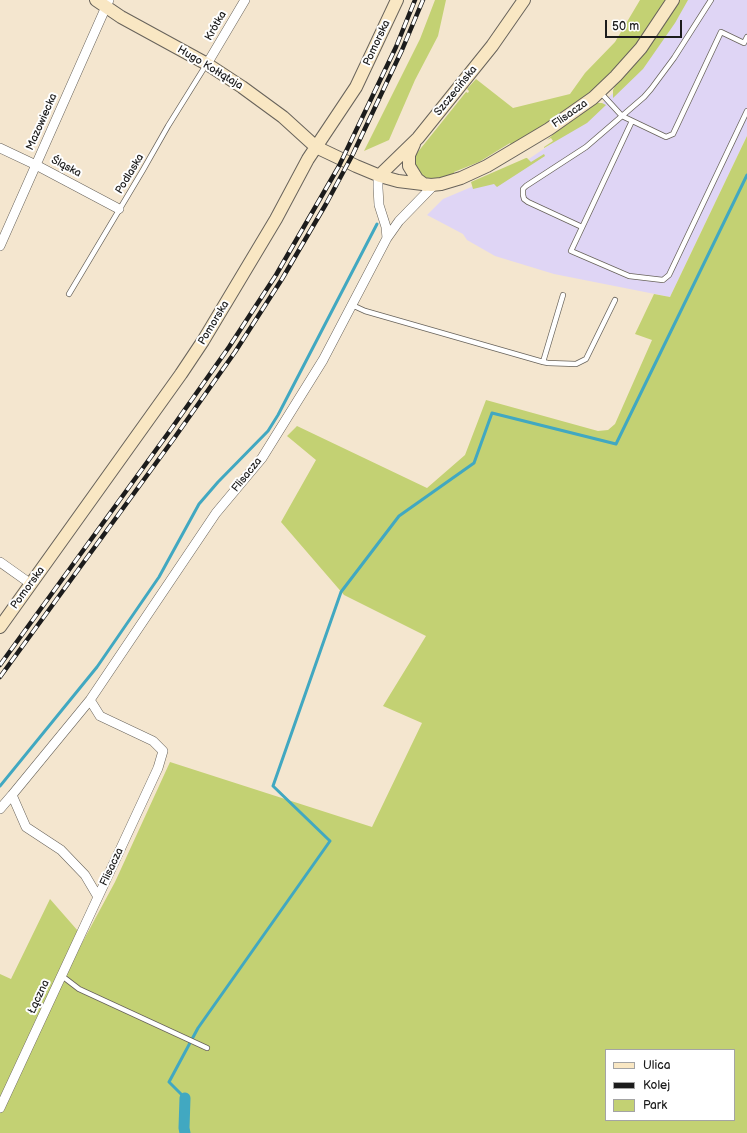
<!DOCTYPE html>
<html>
<head>
<meta charset="utf-8">
<style>
	body { margin:0 }
	#map { position:relative; width:747px; height:1133px; overflow:hidden; background:#f4e6cf; font-family:"Balsamiq Sans",sans-serif }
	canvas { display:block }
	.legend { position:absolute; left:605px; top:1049px; width:130px; height:72px; box-sizing:border-box; background:#fff; border:1px solid #a4a4a4; margin:0; padding:5px 7px; list-style:none; font-size:12px; color:#1c1c1c }
	.legend li { display:flex; align-items:center; gap:8px; height:20px }
	.legend b { width:20px; border:1px solid #a4a4a4 }
	.scale { position:absolute; left:605px; top:20px; width:77px; height:18px; box-sizing:border-box; border:2px solid #1c1c1c; border-top:0; padding-left:5px; font-size:12px; line-height:14px; white-space:nowrap; color:#1c1c1c; -webkit-text-stroke:3px #fff; paint-order:stroke }
</style>
</head>
<body>
<div id="map">
<canvas width="747" height="1133"></canvas>
<ul class="legend">
<li><b style="height:5px;background:#f9e7c3"></b>Ulica</li>
<li><b style="height:5px;background:#1c1c1c"></b>Kolej</li>
<li><b style="height:11px;background:#c3d173"></b>Park</li>
</ul>
<div class="scale">50 m</div>
</div>
<script>
const context = document.querySelector('canvas').getContext('2d');
context.lineJoin = 'round';
function paint(path, color) {
  context.fillStyle = color;
  context.fill(path, 'evenodd');
}
function poly(rows) {
  const path = new Path2D();
  for (const r of rows) {
    path.moveTo(r[0], r[1]);
    for (let i = 2; i < r.length; i += 2) path.lineTo(r[i], r[i + 1]);
  }
  return path;
}
function strokePath(path, color, width, dash) {
  context.strokeStyle = color;
  context.lineWidth = width;
  context.lineCap = dash ? 'butt' : 'round';
  context.setLineDash(dash || []);
  context.stroke(path);
}
function label(font, color, halo, rows, align = 'center') {
  context.font = font + ' "Balsamiq Sans",sans-serif';
  context.lineWidth = 4;
  context.setLineDash([]);
  context.textBaseline = 'middle';
  context.strokeStyle = halo;
  context.fillStyle = color;
  for (const [text, x, y, turn = 0] of rows) {
    context.save();
    context.translate(x, y);
    context.rotate((+turn || 0) * Math.PI / 180);
    context.textAlign = isNaN(turn) ? turn : align;
    if (halo) context.strokeText(text, 0, 0);
    context.fillText(text, 0, 0);
    context.restore();
  }
}
paint(poly([
	[684,0,747,0,747,136,670,297,554,274,495,256,467,240,463,234,427,215,443,199,514,169,582,123,639,68]
]), '#dfd5f5');
paint(poly([
	[435,0,446,0,438,36,415,80,389,140,364,151,420,39],
	[640,0,667,0,655,20,621,65,582,100,511,146,510,143,479,162,454,172,454,175,440,179,429,180,419,174,413,158,466,92,468,93,469,91,467,89,476,79,513,108,570,94,585,73,615,42],
	[678,0,688,0,675,23,643,69,613,98,613,90,616,84],
	[595,103,602,103,606,105,587,123,544,148,544,147,553,141,551,138,547,140,566,123],
	[747,136,747,1133,0,1133,0,1113,62,980,115,882,170,762,372,827,422,723,383,706,426,636,344,595,281,522,316,460,287,436,297,426,427,488,465,455,486,400,598,431,608,430,615,424,652,340,635,334,654,294,670,297],
	[606,1050,734,1050,734,1120,606,1120],
	[544,154,545,156,497,187,494,184,473,189,471,182,526,158,527,158,531,162],
	[50,899,78,931,0,1098,0,974,11,979]
]), '#c3d173');
strokePath(poly([
	[0,786,97,667,159,577,199,504,218,482,268,431,278,415,377,224],
	[185,1098,169,1082,198,1028,330,841,273,786,341,592,399,516,474,463,492,413,616,444,747,175]
]), '#41a8c1', 3);
strokePath(poly([
	[185,1098,184,1128,185,1133]
]), '#41a8c1', 11);
const lane = poly([
	[600,92,622,116,644,97,651,89,674,58,711,0],
	[632,121,571,251,629,276,663,280,669,275,747,111],
	[582,227,528,202,524,199,523,195,523,189,526,186,586,147,622,116,666,137,673,134,721,32,744,43,747,37],
	[69,294,143,170,168,126,206,65],
	[352,305,365,311,543,362,548,363,576,364,586,359,615,300],
	[543,362,563,295],
	[62,976,79,989,207,1048]
]);
const street = poly([
	[207,64,245,0],
	[0,148,36,165,119,209],
	[380,176,378,181,378,188,379,205,386,227,387,238],
	[0,246,109,0],
	[0,562,31,584],
	[0,809,12,795],
	[98,897,85,875,61,850,26,827,12,795,90,700,216,513,262,458,323,360,387,238,399,221,434,185],
	[0,1108,158,768,163,751,153,741,100,716,90,700]
]);
const secondary = poly([
	[96,0,121,17,207,64,242,87,283,117,316,147,356,166,380,176,398,181,431,185,441,184,461,178,487,166,549,129,593,98,616,76,641,48,673,0],
	[414,144,409,155,409,166,417,179,425,185],
	[380,176,383,172,418,138,492,46,524,0],
	[0,627,181,374,203,341,276,219,308,159,356,87,397,0]
]);
strokePath(lane, '#68635b', 6);
strokePath(street, '#68635b', 10);
strokePath(secondary, '#68635b', 14);
strokePath(lane, '#fff', 4.5);
strokePath(street, '#fff', 9);
strokePath(secondary, '#f9e7c3', 12);
const rail = poly([
	[0,665,169,432,229,347,276,275,339,166,396,47,415,0],
	[0,677,175,437,235,352,282,279,326,204,353,154,402,50,423,0]
]);
strokePath(rail, '#1c1c1c', 4.5);
strokePath(rail, '#fff', 3, [9]);
label('11px', '#1c1c1c', '#fff', [
	["Krótka",216,26,-60],
	["Pomorska",377,43,-65],
	["Hugo Kołłątaja",210,68,31],
	["Szczecińska",456,91,-51],
	["Flisacza",570,114,-35],
	["Mazowiecka",42,122,-66],
	["Śląska",66,167,28],
	["Podlaska",130,174,-59],
	["Pomorska",214,323,-59],
	["Flisacza",247,475,-51],
	["Pomorska",28,588,-54],
	["Flisacza",112,867,-65],
	["Łączna",39,997,-65]
]);
</script>
</body>
</html>
